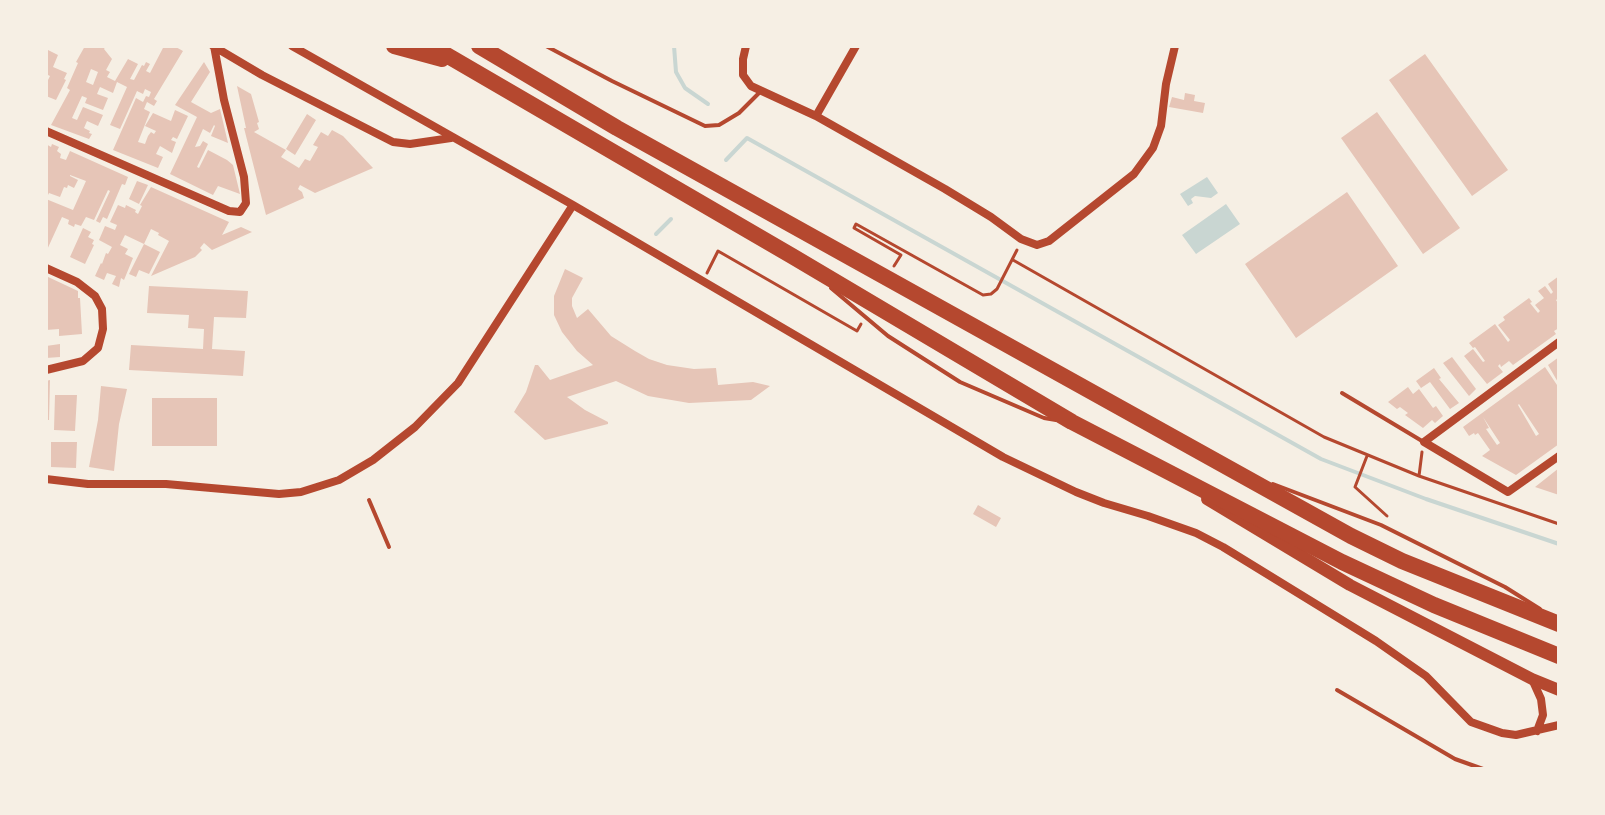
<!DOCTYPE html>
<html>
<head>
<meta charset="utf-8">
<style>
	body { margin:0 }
	#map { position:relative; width:1605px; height:815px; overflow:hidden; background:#f6efe4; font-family:Quicksand,sans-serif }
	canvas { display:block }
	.frame { position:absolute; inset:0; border:48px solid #f6efe4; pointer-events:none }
</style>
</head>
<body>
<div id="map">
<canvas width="1605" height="815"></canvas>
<div class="frame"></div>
</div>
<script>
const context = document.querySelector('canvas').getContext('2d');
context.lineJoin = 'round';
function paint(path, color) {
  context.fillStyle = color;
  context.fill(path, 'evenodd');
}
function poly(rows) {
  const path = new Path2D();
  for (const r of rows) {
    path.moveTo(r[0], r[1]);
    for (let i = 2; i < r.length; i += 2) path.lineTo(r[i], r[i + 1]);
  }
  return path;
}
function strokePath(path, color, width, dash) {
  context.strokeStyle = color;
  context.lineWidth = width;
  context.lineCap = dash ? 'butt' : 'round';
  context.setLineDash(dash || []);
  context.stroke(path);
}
paint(poly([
	[1207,177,1218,193,1211,198,1195,196,1191,199,1193,203,1188,206,1180,194],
	[1226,204,1240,224,1196,254,1182,235]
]), '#c9d6d2');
strokePath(poly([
	[674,46,676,72,685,88,708,104],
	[726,160,747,138,1321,459,1426,499,1559,544],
	[656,234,671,219]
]), '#c9d6d2', 4);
paint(poly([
	[85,46,106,46,104,49,112,59,106,70,110,72,107,77,115,81,128,59,138,64,130,79,134,80,142,65,144,66,146,62,150,64,146,71,150,73,164,46,174,46,183,51,154,99,157,101,154,106,147,102,144,109,150,112,138,142,145,144,148,136,151,132,154,134,156,131,145,126,153,113,171,121,175,110,188,116,177,139,173,137,171,140,176,142,172,153,160,146,156,154,163,157,158,168,113,150,136,98,143,102,146,96,149,97,151,92,145,89,143,94,137,91,120,129,110,125,127,87,117,82,113,93,100,87,97,94,108,98,103,110,85,103,87,98,82,96,72,118,77,120,83,107,103,115,98,126,87,121,84,128,90,131,89,133,92,134,89,139,51,125,70,90,67,88,78,63,76,62],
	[91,69,98,72,93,85,86,82],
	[46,49,58,55,53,67,67,73,64,79,66,80,56,100,46,96,46,84,50,76,46,74],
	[1425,54,1508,170,1472,196,1389,80],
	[204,62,210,72,191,102,211,113,220,109,228,143,211,136,215,126,214,125,210,133,203,129,195,147,200,146,203,141,208,144,197,167,199,168,208,150,227,160,233,165,240,194,218,186,213,195,170,174,197,117,175,105],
	[237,86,251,94,259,122,257,123,259,129,254,132,286,150,281,157,286,160,299,168,305,159,310,161,318,147,313,145,321,132,328,136,332,130,343,136,373,168,315,193,300,185,298,189,302,192,304,198,266,215,244,128,246,128],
	[1185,93,1195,95,1194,101,1205,103,1203,113,1169,107,1172,97,1184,100],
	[1377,112,1460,228,1423,254,1341,138],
	[307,114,316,120,295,155,286,149],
	[46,144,51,147,52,144,59,147,57,151,61,154,60,158,66,160,70,151,128,177,125,185,122,184,107,219,103,217,100,223,96,221,110,191,108,190,94,220,86,217,81,226,75,224,74,227,68,224,69,220,62,217,46,252],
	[70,175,86,181,73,210,46,199,49,193,60,197,64,187,67,188,68,185,74,188,78,180,70,176],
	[137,181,148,185,139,204,129,199],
	[151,187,229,222,222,235,241,227,252,232,212,250,204,243,200,248,202,250,195,257,151,276,169,241,158,235,159,233,151,229,144,244,160,252,149,274,139,270,136,277,129,274,144,244,125,235,120,245,128,249,125,254,133,258,124,280,121,278,119,287,112,284,116,276,107,273,104,280,95,276,101,263,102,264,106,253,108,254,112,247,99,240,105,226,115,230,117,225,110,222,118,205,125,208,126,205,136,210,135,212,138,214,142,206,140,205],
	[1347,192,1398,266,1296,338,1245,264],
	[83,228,91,232,88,237,94,240,92,244,94,245,85,264,70,257],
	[565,269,583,278,572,298,572,306,577,318,588,309,611,336,635,351,649,359,667,365,694,369,716,368,718,385,753,382,770,386,751,400,689,403,648,396,616,381,567,397,585,410,608,422,608,424,545,440,514,412,526,392,535,365,538,365,550,380,593,365,577,351,562,332,554,315,554,296],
	[46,276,78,291,78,298,80,298,82,334,59,336,59,329,46,330],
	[1559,276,1559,298,1556,300,1559,305,1559,328,1554,331,1556,334,1513,365,1509,361,1501,367,1500,364,1498,366,1503,372,1487,384,1464,356,1473,349,1483,362,1485,361,1475,347,1473,348,1469,343,1495,324,1508,342,1510,340,1498,325,1505,320,1503,317,1529,298,1532,302,1530,303,1538,313,1540,311,1535,305,1544,298,1538,291,1545,286,1551,294,1553,292,1548,284],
	[149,286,248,291,246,318,214,317,212,349,245,351,243,376,129,370,131,345,203,349,204,329,188,328,189,315,147,313],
	[60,344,60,357,46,358,46,346],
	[1452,357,1476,389,1469,396,1443,363],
	[1559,357,1559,384,1548,365],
	[1545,367,1559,388,1559,444,1516,475,1482,456,1490,450,1478,433,1475,435,1474,433,1469,436,1463,427],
	[1519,404,1539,434,1536,436,1518,405],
	[1483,417,1500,443,1497,445,1486,429,1489,428],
	[1434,368,1441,378,1439,379,1459,403,1450,409,1430,382,1421,388,1416,381],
	[50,380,49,420,46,420,46,381],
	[101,386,127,389,119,424,114,471,89,467,98,420],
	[1408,387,1413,394,1419,389,1433,408,1436,406,1443,416,1435,423,1432,420,1423,428,1405,415,1408,413,1400,407,1397,409,1388,402],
	[55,395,77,395,75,431,54,430],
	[152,398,217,398,217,446,152,446],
	[51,442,77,442,76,468,51,467],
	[1559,468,1559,495,1535,487],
	[978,505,1001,518,996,527,973,514]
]), '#e6c5b7');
strokePath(poly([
	[1013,260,1324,437,1419,476,1559,524],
	[894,266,901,255,854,228,856,224,983,295,991,294,997,289,1017,250],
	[707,273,718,251,857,331,861,324],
	[1367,456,1355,487,1387,516],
	[1419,476,1422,452]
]), '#b5482f', 3);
strokePath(poly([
	[546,46,612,81,705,126,719,125,739,113,760,92],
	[831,288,888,336,960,382,1044,418,1056,420],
	[1342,393,1422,441],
	[1273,484,1381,525,1505,587,1540,609],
	[369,500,389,547],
	[1337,690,1455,759,1483,769]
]), '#b5482f', 4);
strokePath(poly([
	[213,46,262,75,393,142,410,144,451,138],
	[292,46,573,205,1003,457,1076,492,1104,503,1148,516,1196,533,1223,547,1376,641,1426,676,1471,722,1502,733,1516,735,1559,725],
	[746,46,743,59,743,75,751,86,816,116,945,189,991,217,1021,239,1037,245,1049,241,1134,174,1153,148,1161,126,1166,84,1175,46],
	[816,116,856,46],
	[46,131,229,211,240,212,246,203,244,177,224,100,214,46],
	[46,268,77,282,95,296,102,309,103,329,98,348,83,361,46,370],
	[1559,342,1424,442,1508,492,1559,456],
	[46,479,88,484,166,484,279,494,301,492,339,480,373,460,415,427,458,383,573,205],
	[1532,679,1541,699,1543,715,1537,731]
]), '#b5482f', 8);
strokePath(poly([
	[1207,499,1350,585,1532,679,1559,690]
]), '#b5482f', 12);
strokePath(poly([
	[394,46,442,59],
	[431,46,792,256,1072,422,1342,562,1434,605,1559,656],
	[479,46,617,128,1351,536,1402,561,1559,624]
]), '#b5482f', 16);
</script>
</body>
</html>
